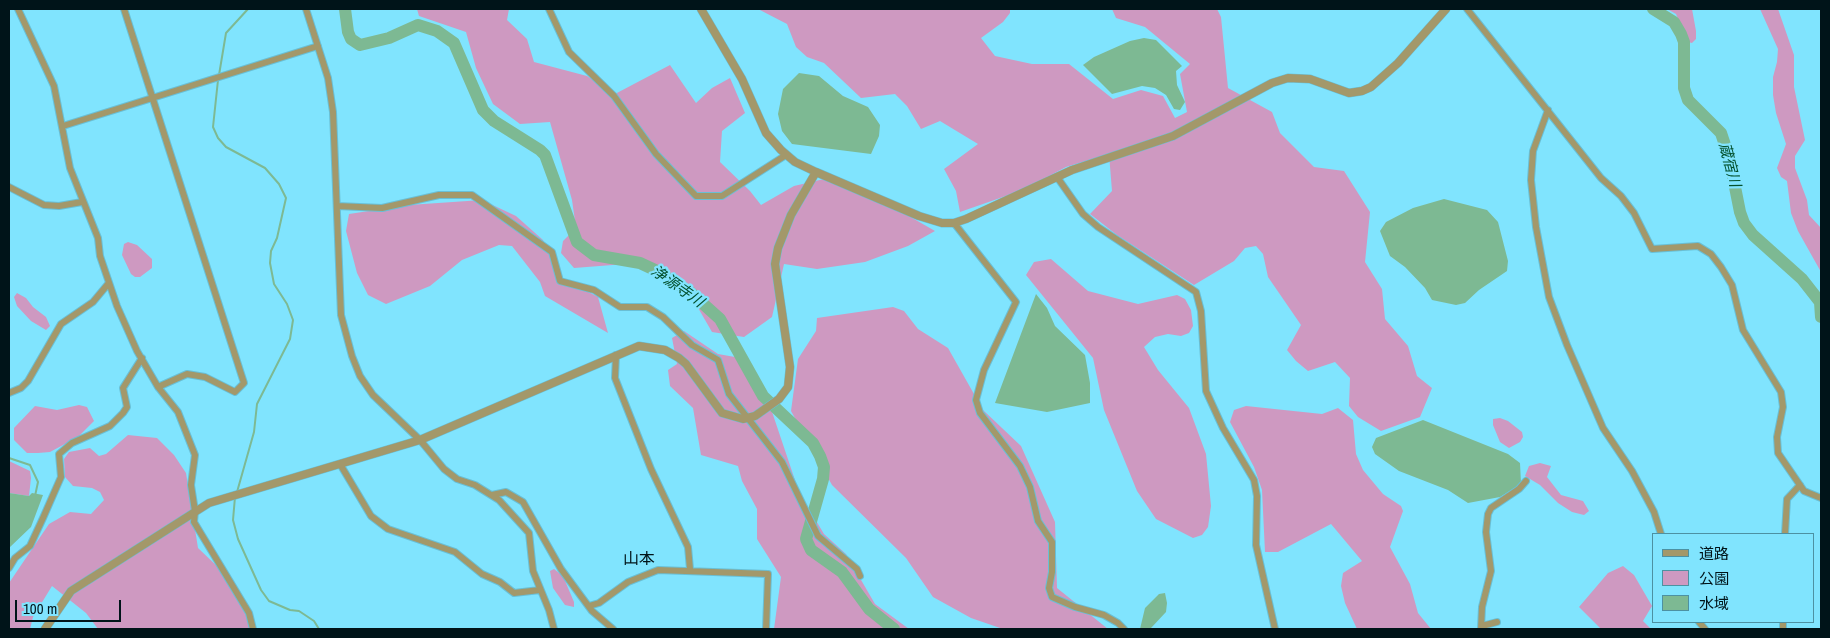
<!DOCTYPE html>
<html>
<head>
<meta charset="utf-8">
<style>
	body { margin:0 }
	#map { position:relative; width:1830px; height:638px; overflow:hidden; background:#80e4fe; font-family:"Archivo Narrow","Noto Sans JP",sans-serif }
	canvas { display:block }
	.frame { position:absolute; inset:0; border:10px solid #001419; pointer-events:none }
	.legend { position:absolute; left:1652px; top:533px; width:162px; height:90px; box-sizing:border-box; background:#80e4fe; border:1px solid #4d91a2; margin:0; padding:6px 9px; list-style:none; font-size:15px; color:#001419 }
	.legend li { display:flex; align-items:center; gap:10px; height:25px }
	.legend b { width:25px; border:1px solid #4d91a2 }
	.scale { position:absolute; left:15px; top:600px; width:106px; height:22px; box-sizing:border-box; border:2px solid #001419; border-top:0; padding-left:6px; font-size:15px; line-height:18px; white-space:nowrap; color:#001419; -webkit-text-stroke:4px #80e4fe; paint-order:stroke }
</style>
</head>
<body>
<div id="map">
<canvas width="1830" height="638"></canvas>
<div class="frame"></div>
<ul class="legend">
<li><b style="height:6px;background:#a3986a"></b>道路</li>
<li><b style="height:14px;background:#ce99c1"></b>公園</li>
<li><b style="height:14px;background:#7db993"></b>水域</li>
</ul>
<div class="scale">100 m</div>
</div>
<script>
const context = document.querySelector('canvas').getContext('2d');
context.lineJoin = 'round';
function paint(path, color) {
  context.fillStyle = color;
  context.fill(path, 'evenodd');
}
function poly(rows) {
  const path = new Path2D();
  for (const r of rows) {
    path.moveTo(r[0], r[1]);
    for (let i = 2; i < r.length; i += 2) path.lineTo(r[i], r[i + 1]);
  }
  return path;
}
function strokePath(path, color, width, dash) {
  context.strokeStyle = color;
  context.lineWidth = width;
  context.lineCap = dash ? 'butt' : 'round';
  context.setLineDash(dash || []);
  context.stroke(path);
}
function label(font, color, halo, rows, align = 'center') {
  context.font = font + ' "Archivo Narrow","Noto Sans JP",sans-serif';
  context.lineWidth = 4.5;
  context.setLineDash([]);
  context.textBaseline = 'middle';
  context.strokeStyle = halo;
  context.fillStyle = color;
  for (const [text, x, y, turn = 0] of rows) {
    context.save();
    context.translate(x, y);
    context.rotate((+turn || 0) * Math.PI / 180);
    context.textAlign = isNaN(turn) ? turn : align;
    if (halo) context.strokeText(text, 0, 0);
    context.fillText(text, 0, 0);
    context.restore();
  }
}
paint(poly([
	[417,9,509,9,507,20,527,39,534,62,587,76,615,94,670,65,696,103,712,88,730,78,745,113,722,131,720,162,750,191,761,205,794,186,824,179,867,192,935,231,908,246,865,262,817,269,784,264,772,317,744,337,712,332,682,280,638,263,574,268,561,253,563,241,576,228,572,200,550,122,520,124,493,104,476,68,466,32,419,16],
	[758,9,1010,9,1010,13,1003,22,981,38,995,56,1032,64,1069,64,1113,99,1141,90,1163,96,1175,118,1187,112,1180,74,1190,64,1145,27,1116,18,1112,9,1217,9,1221,17,1228,88,1272,112,1280,133,1314,167,1344,171,1370,212,1365,262,1382,289,1385,319,1408,346,1417,376,1432,388,1420,417,1381,431,1358,417,1349,406,1350,378,1335,362,1308,371,1296,361,1287,350,1301,325,1268,277,1263,254,1256,246,1245,248,1234,261,1194,285,1117,235,1090,214,1112,191,1109,154,1066,167,1023,190,960,212,956,191,944,169,978,144,940,121,921,129,907,106,895,94,861,98,824,63,807,57,796,47,787,24],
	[1667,9,1692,9,1696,31,1696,39,1692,43,1688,42,1676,14],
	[1760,9,1778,9,1794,55,1794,87,1805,140,1795,156,1795,168,1807,200,1809,215,1821,228,1821,272,1798,231,1791,213,1787,181,1781,177,1777,168,1786,144,1776,113,1773,95,1773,77,1777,62,1778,49],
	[482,200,516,216,543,240,558,276,598,297,608,333,545,296,540,282,512,246,499,245,462,260,430,286,386,304,368,295,357,273,346,231,349,214,409,205],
	[128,242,137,245,152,259,152,268,140,277,135,277,131,274,122,255,124,244],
	[1051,259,1088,291,1138,304,1177,295,1185,299,1191,310,1193,326,1189,333,1181,336,1168,334,1155,337,1144,347,1158,370,1189,408,1206,454,1211,506,1208,527,1202,535,1193,538,1156,519,1137,491,1104,410,1093,358,1026,275,1034,262],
	[17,293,26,298,33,307,46,317,50,326,46,330,31,321,17,306,14,297],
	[893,307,904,311,918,329,948,348,983,410,1021,446,1055,522,1057,588,1108,629,1003,629,971,618,933,597,906,558,832,485,791,411,798,359,816,331,817,318],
	[684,331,718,354,735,357,765,391,799,492,824,534,846,554,875,604,909,629,774,629,781,577,757,539,757,509,742,481,738,466,701,455,693,408,670,386,668,370,677,364,672,338],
	[79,405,87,407,94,421,78,437,50,452,38,453,27,453,14,440,14,428,35,406,57,410],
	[1246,406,1322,414,1338,408,1353,420,1356,454,1363,470,1383,494,1401,506,1403,511,1390,547,1410,584,1418,613,1431,629,1357,629,1345,603,1341,586,1343,573,1362,561,1331,524,1278,552,1265,552,1262,490,1254,467,1230,422,1234,410],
	[1500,418,1508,421,1522,432,1523,437,1520,442,1509,448,1500,442,1493,425,1493,419],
	[128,435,157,438,174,455,186,473,198,548,220,569,248,613,251,629,98,629,86,613,52,586,33,617,30,629,9,629,9,583,49,524,70,512,91,514,104,500,100,492,92,488,73,486,65,477,64,459,69,452,90,448,99,456,106,454],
	[9,461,30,471,31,478,29,496,9,493],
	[1540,463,1551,466,1547,477,1561,495,1583,501,1589,511,1584,515,1572,512,1558,503,1540,485,1525,476,1529,466],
	[1623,566,1634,575,1652,606,1643,621,1651,629,1601,629,1579,607,1608,573],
	[554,569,563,576,574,602,574,607,565,605,553,588,550,571]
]), '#ce99c1');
paint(poly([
	[1144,38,1156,40,1182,66,1176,71,1177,85,1185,102,1180,110,1174,109,1166,95,1155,88,1142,86,1112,94,1083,65,1094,57,1130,41],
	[799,73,819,76,843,96,868,107,880,125,879,136,871,154,792,144,782,131,778,114,783,89],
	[1444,199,1487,210,1498,222,1508,261,1507,271,1479,290,1465,303,1456,305,1432,300,1425,288,1405,267,1390,256,1380,231,1386,222,1413,208],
	[1036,294,1047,308,1055,326,1085,355,1090,383,1090,403,1047,412,995,403],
	[1423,420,1508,454,1520,463,1521,484,1500,497,1468,503,1448,490,1399,471,1375,454,1372,447,1376,438],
	[9,493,29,496,32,493,43,495,31,527,9,548],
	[1165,593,1167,603,1166,612,1151,628,1140,629,1145,608,1159,594]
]), '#7db993');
strokePath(poly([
	[219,75,226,33,248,9],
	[218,80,213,127,218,138,226,147,265,168,279,184,286,198,277,238,271,251,270,263,274,284,287,304,293,320,290,339,257,404,254,432,237,492],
	[9,458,30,465,38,482,35,496],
	[235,497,233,520,238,539,261,590,269,601,290,610,299,611,314,621,319,629]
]), '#7db993', 2);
strokePath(poly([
	[345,9,348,32,351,39,360,45,389,38,418,25,437,31,454,43,483,110,494,121,540,150,545,155,577,242,594,255,640,263,655,270,690,292,720,319,763,396,813,443,820,456,824,467,823,479,806,539,811,550,842,572,869,609,894,629],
	[1653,9,1674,22,1681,34,1684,42,1684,88,1688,100,1721,133,1729,157,1740,212,1744,223,1753,235,1802,279,1820,302,1821,317]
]), '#7db993', 12);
const minor = poly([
	[18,9,54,86,70,168,98,238,100,256,117,306,137,351,158,387,178,412,195,455,191,485,195,511,194,522,249,613,253,629],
	[124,9,244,383,235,392,205,377,187,374,158,387],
	[306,9,328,78,333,112,341,315,352,356,360,376,373,395,420,440,444,469,457,479,475,485,499,500,529,533,533,571,549,610,554,629],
	[549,9,569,52,614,96,656,154,696,196,722,196,786,155],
	[1467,9,1601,178,1621,196,1634,213,1652,249,1698,246,1711,254,1721,267,1732,285,1743,330,1781,392,1783,407,1777,437,1778,453,1804,491,1821,498],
	[1548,110,1533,151,1531,180,1536,227,1549,297,1567,345,1603,428,1632,471,1654,512,1661,534],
	[63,126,318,46],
	[1057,177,1083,214,1098,227,1196,292,1201,311,1206,391,1223,428,1254,480,1257,496,1256,545,1275,629],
	[9,187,44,205,59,206,82,202],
	[337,206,382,208,439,195,472,195,552,252,560,281,594,290,620,307,647,307,663,317,692,345,718,360,729,394,782,462,818,536,857,569,860,576],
	[954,223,1016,302,984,370,976,400,980,413,1020,466,1030,487,1038,521,1052,542,1052,572,1049,588,1052,597,1075,607,1104,615,1118,623,1124,629],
	[616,355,615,378,651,469,688,547,690,569],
	[9,393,21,388,28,381,61,324,93,302,108,284],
	[340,464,371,516,388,529,455,552,482,574,500,582,514,593,540,590],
	[492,495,506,492,523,502,561,569,592,611,613,629],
	[1785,534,1787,499,1800,485],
	[9,568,15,558,30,546,43,518,61,477,59,454,72,443,110,426,123,413,127,407,123,388,142,358],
	[589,606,599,603,628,582,658,570,768,574,766,629],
	[1699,622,1705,629],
	[1482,626,1497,622],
	[1481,629,1482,607,1491,571,1486,532,1488,514,1491,508,1519,489,1526,481],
	[1783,629,1783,622]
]);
const tertiary = poly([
	[701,9,742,79,766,133,781,150,795,162,816,172,919,216,942,223,954,223,966,219,1072,170,1173,136,1272,83,1288,78,1310,79,1349,93,1362,91,1371,87,1398,63,1446,9],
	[45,629,71,591,209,503,420,440,639,346,665,350,679,358,686,364,722,413,743,419,755,416,779,399,788,387,790,367,775,264,778,248,791,215,816,172]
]);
strokePath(minor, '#69bfd5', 8);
strokePath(tertiary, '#69bfd5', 9);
strokePath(minor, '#a3986a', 6);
strokePath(tertiary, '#a3986a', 8);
label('italic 15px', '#03512e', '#80e4fe', [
	["蔵宿川",1729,165,75],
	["浄源寺川",677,287,35]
]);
label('16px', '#001419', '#80e4fe', [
	["山本",639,560]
]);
</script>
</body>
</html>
